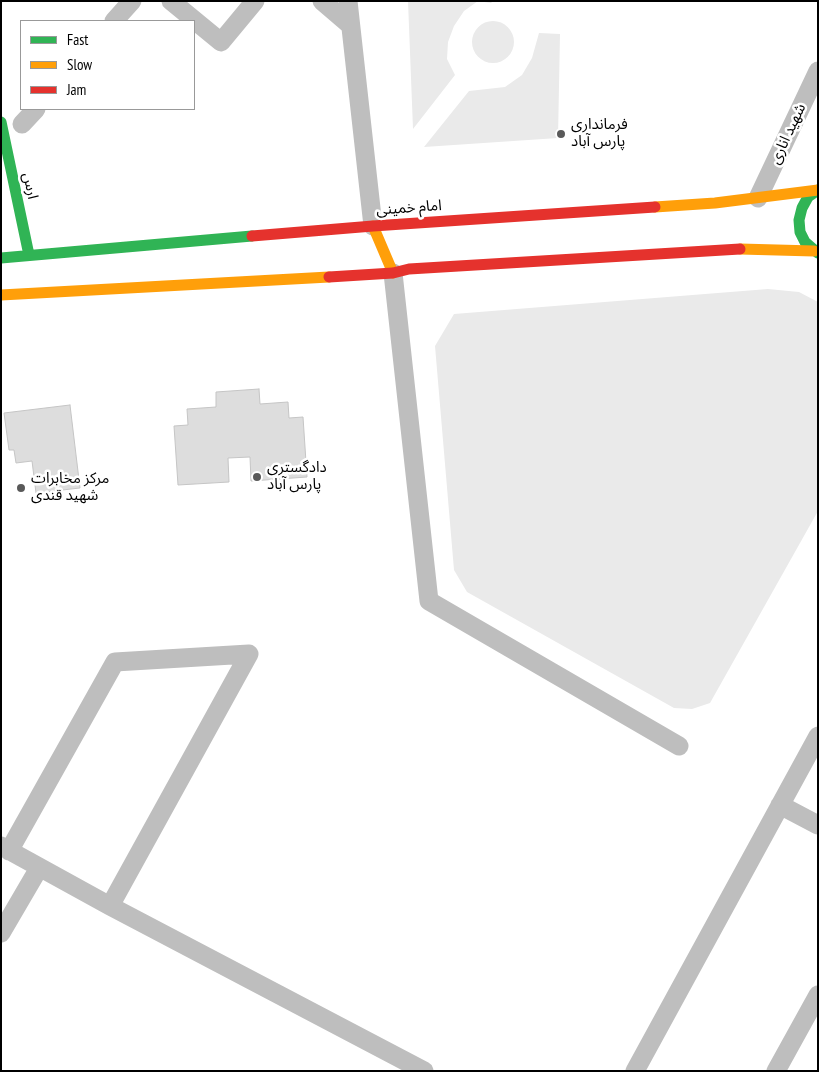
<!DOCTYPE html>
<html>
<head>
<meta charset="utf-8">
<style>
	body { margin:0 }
	#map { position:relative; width:819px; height:1072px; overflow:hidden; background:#fff; font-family:"PT Sans Narrow",sans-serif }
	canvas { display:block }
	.frame { position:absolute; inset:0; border:2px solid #000; pointer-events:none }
	.legend { position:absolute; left:20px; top:20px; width:175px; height:90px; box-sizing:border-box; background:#fff; border:1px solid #999; margin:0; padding:6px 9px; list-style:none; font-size:15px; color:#000 }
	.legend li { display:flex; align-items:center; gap:10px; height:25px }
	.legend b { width:25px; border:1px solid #999 }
</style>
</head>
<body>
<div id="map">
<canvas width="819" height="1072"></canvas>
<div class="frame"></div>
<ul class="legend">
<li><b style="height:6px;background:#30b455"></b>Fast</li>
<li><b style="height:6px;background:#ff9f0a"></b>Slow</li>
<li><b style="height:6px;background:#e5322d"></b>Jam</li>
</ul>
</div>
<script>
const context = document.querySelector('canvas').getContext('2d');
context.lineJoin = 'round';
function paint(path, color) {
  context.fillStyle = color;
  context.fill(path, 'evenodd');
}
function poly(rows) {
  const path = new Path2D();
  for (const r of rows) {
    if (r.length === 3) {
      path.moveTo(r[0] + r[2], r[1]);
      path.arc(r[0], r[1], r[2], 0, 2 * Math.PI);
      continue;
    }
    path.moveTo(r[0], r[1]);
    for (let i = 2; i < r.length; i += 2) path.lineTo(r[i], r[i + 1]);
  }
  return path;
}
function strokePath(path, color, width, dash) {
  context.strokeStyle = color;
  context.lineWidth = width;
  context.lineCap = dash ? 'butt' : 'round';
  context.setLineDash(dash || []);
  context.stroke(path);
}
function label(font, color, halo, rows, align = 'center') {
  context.font = font + ' "PT Sans Narrow","Noto Sans Arabic",sans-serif';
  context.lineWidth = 5;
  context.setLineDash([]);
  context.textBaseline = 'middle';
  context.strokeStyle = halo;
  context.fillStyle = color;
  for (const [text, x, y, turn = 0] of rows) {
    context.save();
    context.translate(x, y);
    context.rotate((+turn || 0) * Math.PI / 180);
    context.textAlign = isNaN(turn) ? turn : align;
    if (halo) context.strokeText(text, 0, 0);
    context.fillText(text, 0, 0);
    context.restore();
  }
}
paint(poly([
	[408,1,493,1,491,3,478,1,464,11,454,26,448,42,447,59,455,75,413,129],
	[493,42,21],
	[539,33,560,34,558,138,424,147,469,91,505,87,522,75,532,58],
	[768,289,799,292,818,302,818,511,710,703,692,709,674,708,467,592,454,570,435,346,454,314]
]), '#eaeaea');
const building = poly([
	[259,389,260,404,288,402,289,418,303,417,307,477,251,481,250,457,228,458,229,482,178,485,174,426,188,425,187,409,216,407,216,392,259,389],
	[70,405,80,488,36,493,32,461,16,463,14,450,9,450,4,413,70,405]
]);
paint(building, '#ddd');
strokePath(building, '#c5c5c5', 1);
strokePath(poly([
	[171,1,221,42,255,1],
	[322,1,350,25],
	[348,1,373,226],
	[114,21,132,1],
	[22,124,36,109],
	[758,198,818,71],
	[393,273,429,601,679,746],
	[780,805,818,825],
	[1,846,110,906,424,1071],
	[9,851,115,662,249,654],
	[110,906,249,654],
	[1,933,39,868],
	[635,1071,818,736],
	[776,1071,818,995]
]), '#bebebe', 19);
strokePath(poly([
	[1,122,29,255],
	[818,190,808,197,802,208,799,220,800,232,805,242,818,253],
	[1,258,252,236]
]), '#30b455', 11);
strokePath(poly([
	[655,207,715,203,818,190],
	[373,226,393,273],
	[740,249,814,251],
	[1,295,329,277]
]), '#ff9f0a', 11);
strokePath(poly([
	[252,236,373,226,655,207],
	[329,277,393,273,409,269,740,249]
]), '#e5322d', 11);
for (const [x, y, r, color] of [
	[561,134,5,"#595959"],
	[257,477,5,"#595959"],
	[21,488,5,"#595959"]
]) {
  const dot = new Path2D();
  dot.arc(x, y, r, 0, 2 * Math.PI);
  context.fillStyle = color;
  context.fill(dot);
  strokePath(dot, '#fff', 2);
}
label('15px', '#000', '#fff', [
	["فرمانداری",571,125],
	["پارس آباد",571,142],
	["دادگستری",267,468],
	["پارس آباد",267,485],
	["مرکز مخابرات",31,479],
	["شهید قندی",31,496]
], 'left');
label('15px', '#000', '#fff', [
	["شهید اناری",788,134,-65],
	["ارس",30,186,78],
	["امام خمینی",409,208,-4]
]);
</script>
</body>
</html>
